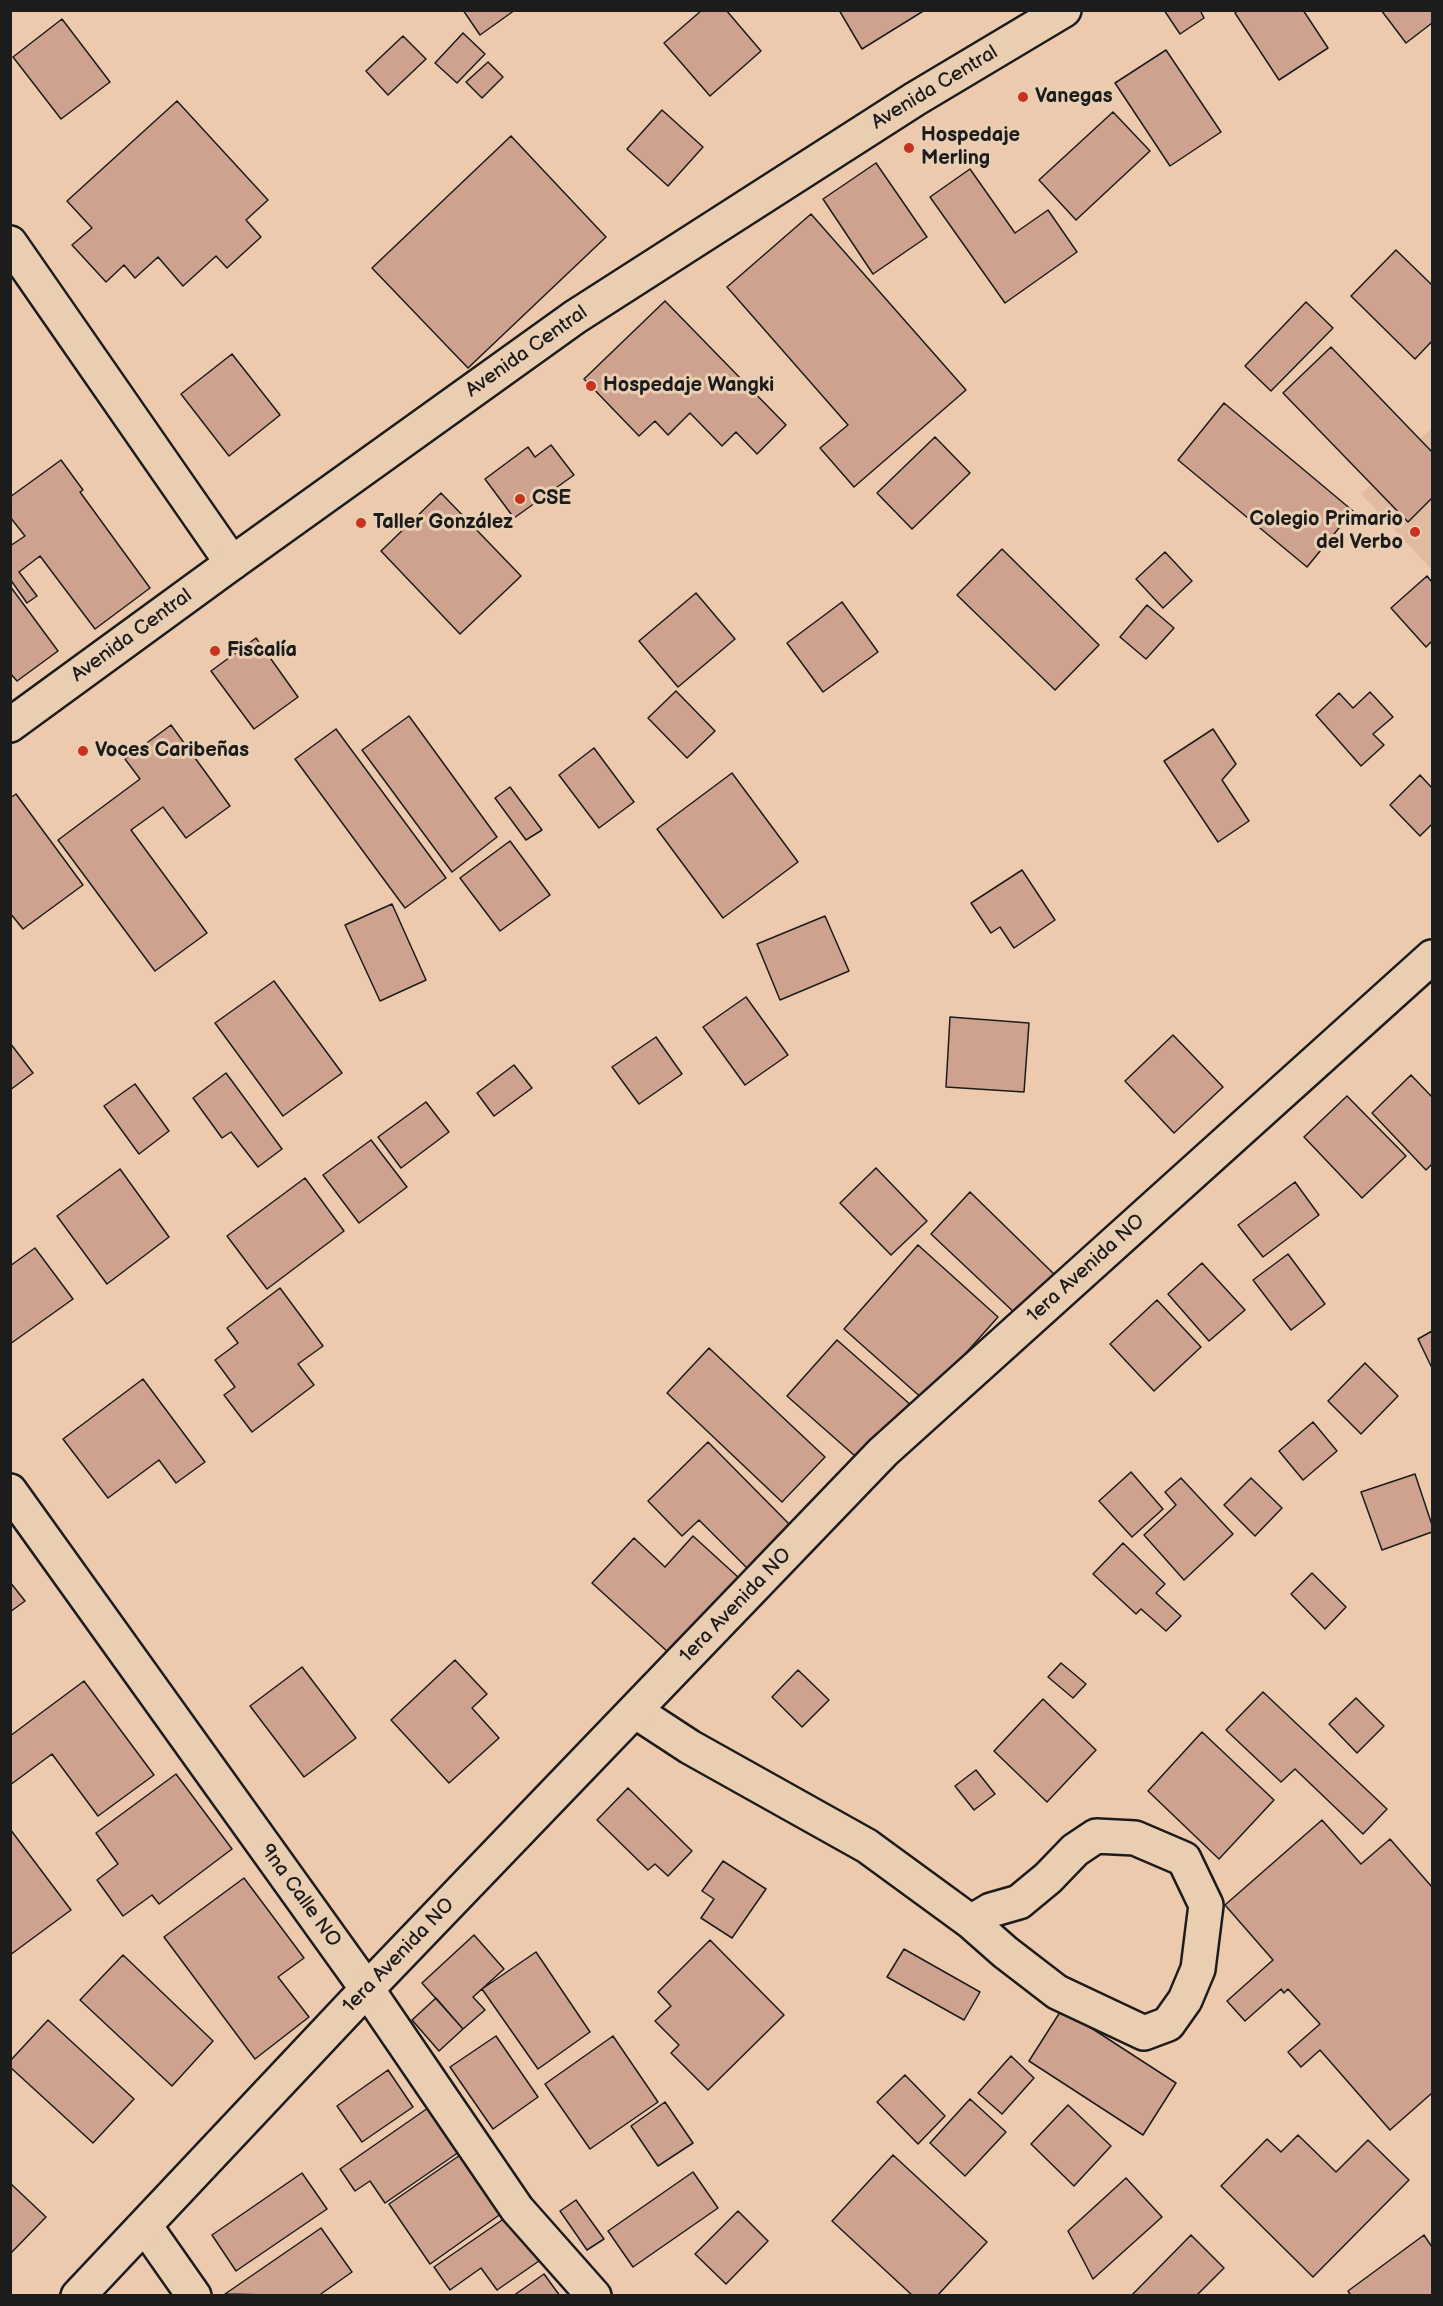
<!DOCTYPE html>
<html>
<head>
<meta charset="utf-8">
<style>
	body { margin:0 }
	#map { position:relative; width:1443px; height:2306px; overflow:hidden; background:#edcaae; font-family:"Balsamiq Sans",sans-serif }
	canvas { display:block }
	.frame { position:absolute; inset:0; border:12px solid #1c1c1c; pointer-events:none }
</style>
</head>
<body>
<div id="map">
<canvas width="1443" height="2306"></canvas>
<div class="frame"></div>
</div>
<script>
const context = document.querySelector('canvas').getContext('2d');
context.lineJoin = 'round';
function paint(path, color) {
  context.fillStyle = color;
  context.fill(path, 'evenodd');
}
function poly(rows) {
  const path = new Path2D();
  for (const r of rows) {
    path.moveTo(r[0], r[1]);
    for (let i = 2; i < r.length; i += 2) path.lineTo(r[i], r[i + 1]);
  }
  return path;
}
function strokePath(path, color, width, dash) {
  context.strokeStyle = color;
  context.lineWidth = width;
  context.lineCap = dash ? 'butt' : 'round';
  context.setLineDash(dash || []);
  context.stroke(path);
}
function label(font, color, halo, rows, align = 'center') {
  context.font = font + ' "Balsamiq Sans",sans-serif';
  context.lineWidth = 6;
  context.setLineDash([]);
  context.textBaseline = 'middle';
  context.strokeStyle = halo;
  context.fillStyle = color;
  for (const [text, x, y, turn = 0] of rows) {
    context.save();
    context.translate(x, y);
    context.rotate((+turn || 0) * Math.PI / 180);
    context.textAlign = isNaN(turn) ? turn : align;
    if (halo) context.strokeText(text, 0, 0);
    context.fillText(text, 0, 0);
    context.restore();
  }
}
paint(poly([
	[1432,428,1432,570,1361,494]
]), '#e0bba2');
const building = poly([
	[463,10,515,10,480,35,463,10],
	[702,10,726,10,761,51,710,96,664,43,702,10],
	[839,10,925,10,862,49,839,10],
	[1164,10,1200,10,1204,18,1180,34,1164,10],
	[1238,10,1303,10,1328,48,1279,80,1235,13,1238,10],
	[1381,10,1432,10,1432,23,1406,43,1381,10],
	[62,19,110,82,61,119,13,57,62,19],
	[463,33,485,54,457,83,435,63,463,33],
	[403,36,426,59,388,95,366,71,403,36],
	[1166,50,1221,132,1170,166,1115,83,1166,50],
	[488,62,503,77,482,98,466,82,488,62],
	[177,101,268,200,246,220,261,237,227,268,216,256,183,286,158,257,135,278,124,265,106,282,72,245,92,228,67,201,177,101],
	[662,110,703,147,668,186,627,149,662,110],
	[1113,112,1150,151,1076,220,1039,180,1113,112],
	[511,136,606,237,468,368,372,268,511,136],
	[876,163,927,237,873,274,823,199,876,163],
	[970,169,1015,233,1048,210,1077,252,1005,303,930,197,970,169],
	[811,214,966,390,854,487,820,448,848,425,727,287,811,214],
	[1396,250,1432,285,1432,341,1415,359,1351,296,1396,250],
	[665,301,786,425,757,454,736,432,722,446,690,413,668,435,655,421,639,436,584,379,665,301],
	[1306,302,1333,328,1271,391,1245,366,1306,302],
	[1331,347,1432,452,1432,498,1408,522,1283,393,1331,347],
	[232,354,280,415,229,456,181,394,232,354],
	[1224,403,1353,511,1307,567,1178,460,1224,403],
	[935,437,970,473,912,529,877,493,935,437],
	[551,445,574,475,514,518,485,479,528,447,535,457,551,445],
	[61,460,83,490,80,492,150,588,95,629,40,556,19,572,37,596,27,603,10,579,10,546,25,536,10,517,10,497,61,460],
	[441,493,521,576,460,634,381,551,441,493],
	[1002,549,1099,645,1055,690,957,595,1002,549],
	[1165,552,1192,581,1163,608,1136,579,1165,552],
	[1427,576,1432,582,1432,641,1426,647,1391,608,1427,576],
	[10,586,58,651,17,681,10,673,10,586],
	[696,593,735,639,678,687,639,641,696,593],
	[842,602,878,652,823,692,787,643,842,602],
	[1147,605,1174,628,1146,659,1120,637,1147,605],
	[256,638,298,697,254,729,211,671,256,638],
	[676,691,715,731,687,758,648,718,676,691],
	[1370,692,1393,717,1373,734,1384,745,1361,766,1316,715,1339,693,1353,708,1370,692],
	[409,716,497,837,452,872,362,750,409,716],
	[171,725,230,806,186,838,163,807,131,830,207,933,155,971,58,840,140,779,125,759,171,725],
	[336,729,446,878,405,908,295,759,336,729],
	[1213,729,1236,764,1222,780,1249,821,1218,842,1164,761,1213,729],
	[594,748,634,802,599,828,559,775,594,748],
	[732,773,798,862,723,918,657,829,732,773],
	[1420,775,1432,788,1432,824,1420,836,1390,805,1420,775],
	[510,787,542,830,526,840,495,798,510,787],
	[16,794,83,885,23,929,10,913,10,798,16,794],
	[510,841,550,895,500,931,460,878,510,841],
	[1022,870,1055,920,1014,948,1000,927,991,933,971,903,1022,870],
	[392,904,426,980,380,1001,345,925,392,904],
	[825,916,849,971,780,1000,757,944,825,916],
	[274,981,342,1073,283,1116,215,1023,274,981],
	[746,997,788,1055,745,1085,703,1027,746,997],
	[950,1017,1029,1023,1024,1092,946,1087,950,1017],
	[1173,1035,1223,1087,1174,1133,1125,1081,1173,1035],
	[656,1037,682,1074,639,1104,612,1067,656,1037],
	[10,1043,33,1073,10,1090,10,1043],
	[514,1065,532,1088,494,1116,477,1093,514,1065],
	[226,1073,282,1149,258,1167,231,1132,222,1138,193,1098,226,1073],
	[1411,1075,1432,1097,1432,1164,1426,1170,1372,1113,1411,1075],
	[135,1084,169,1131,139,1154,104,1106,135,1084],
	[1347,1096,1406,1156,1362,1198,1304,1137,1347,1096],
	[426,1102,449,1132,401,1168,378,1137,426,1102],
	[371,1140,407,1187,359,1223,323,1175,371,1140],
	[876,1168,927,1221,891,1255,840,1203,876,1168],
	[120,1169,169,1237,107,1284,57,1216,120,1169],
	[305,1178,344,1231,267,1289,227,1236,305,1178],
	[1295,1182,1319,1215,1263,1257,1238,1225,1295,1182],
	[970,1192,1056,1276,1018,1316,931,1234,970,1192],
	[918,1245,998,1317,924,1400,844,1329,918,1245],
	[35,1248,73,1299,10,1344,10,1266,35,1248],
	[1288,1254,1325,1304,1291,1330,1253,1280,1288,1254],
	[1202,1263,1245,1310,1209,1341,1168,1294,1202,1263],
	[280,1288,323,1346,298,1364,314,1385,252,1432,224,1395,235,1387,215,1360,238,1343,227,1328,280,1288],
	[1157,1300,1201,1347,1154,1391,1110,1344,1157,1300],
	[1432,1331,1432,1368,1418,1339,1432,1331],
	[837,1340,912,1406,863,1463,787,1396,837,1340],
	[709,1348,825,1457,782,1502,667,1393,709,1348],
	[1365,1363,1398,1396,1361,1434,1328,1401,1365,1363],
	[143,1379,205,1462,176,1483,159,1460,108,1498,63,1439,143,1379],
	[1313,1422,1337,1451,1303,1480,1279,1451,1313,1422],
	[708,1442,794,1529,751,1572,699,1520,682,1536,648,1501,708,1442],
	[1131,1472,1163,1509,1132,1537,1099,1501,1131,1472],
	[1415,1474,1432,1525,1432,1532,1382,1550,1361,1492,1415,1474],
	[1181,1478,1233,1534,1184,1580,1144,1535,1176,1505,1165,1492,1181,1478],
	[1251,1478,1282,1508,1255,1536,1224,1505,1251,1478],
	[693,1536,738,1577,669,1653,592,1583,634,1538,665,1567,693,1536],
	[1123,1543,1165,1584,1156,1593,1181,1616,1166,1631,1141,1609,1136,1614,1093,1574,1123,1543],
	[1312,1573,1346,1607,1325,1629,1291,1594,1312,1573],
	[10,1582,25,1601,10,1612,10,1582],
	[455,1660,487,1694,472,1708,499,1738,449,1783,391,1720,455,1660],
	[1061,1663,1086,1684,1073,1698,1048,1677,1061,1663],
	[302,1667,356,1738,304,1777,250,1706,302,1667],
	[798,1670,829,1700,802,1727,772,1697,798,1670],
	[84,1681,154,1775,98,1816,52,1754,10,1785,10,1736,84,1681],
	[1263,1692,1387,1809,1363,1834,1295,1769,1281,1782,1226,1730,1263,1692],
	[1356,1698,1384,1726,1357,1753,1329,1724,1356,1698],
	[1043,1699,1096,1750,1047,1802,994,1751,1043,1699],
	[1202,1732,1274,1800,1219,1859,1148,1791,1202,1732],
	[976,1770,995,1794,974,1810,955,1786,976,1770],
	[176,1774,232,1849,159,1904,152,1895,123,1916,97,1880,118,1864,96,1833,176,1774],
	[628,1788,692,1851,668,1876,655,1864,648,1870,597,1820,628,1788],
	[1322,1820,1361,1864,1390,1839,1432,1887,1432,2093,1390,2130,1320,2050,1301,2067,1288,2052,1320,2024,1288,1989,1284,1993,1281,1989,1245,2021,1227,2001,1273,1960,1225,1905,1322,1820],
	[10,1829,71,1910,10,1955,10,1829],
	[723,1861,766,1889,732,1938,701,1918,714,1899,702,1891,723,1861],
	[244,1878,304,1958,278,1977,309,2017,255,2059,164,1937,244,1878],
	[474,1935,504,1969,473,1997,485,2010,463,2029,422,1983,474,1935],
	[710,1940,784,2015,708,2090,671,2053,679,2045,655,2021,671,2006,658,1992,710,1940],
	[904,1949,980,1992,964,2020,887,1977,904,1949],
	[536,1952,590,2032,538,2069,482,1989,536,1952],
	[123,1955,213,2041,172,2086,80,2000,123,1955],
	[436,1998,463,2029,439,2051,412,2020,436,1998],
	[1062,2009,1176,2083,1143,2135,1029,2061,1062,2009],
	[48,2020,134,2099,93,2143,10,2067,10,2061,48,2020],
	[496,2036,538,2097,493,2129,450,2067,496,2036],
	[613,2036,658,2102,590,2149,545,2084,613,2036],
	[1011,2056,1034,2078,1002,2114,978,2093,1011,2056],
	[388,2070,413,2107,362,2142,337,2106,388,2070],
	[905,2075,945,2116,918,2144,877,2102,905,2075],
	[970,2099,1006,2132,965,2176,930,2143,970,2099],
	[665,2102,693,2143,658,2166,631,2126,665,2102],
	[1068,2105,1111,2146,1074,2186,1031,2144,1068,2105],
	[428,2108,459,2152,385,2203,370,2181,355,2191,340,2169,428,2108],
	[1298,2135,1336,2172,1368,2140,1409,2180,1313,2277,1221,2186,1267,2139,1281,2152,1298,2135],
	[466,2151,505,2211,430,2264,389,2204,466,2151],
	[893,2155,987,2242,937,2296,913,2296,832,2221,893,2155],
	[693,2172,718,2208,633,2267,608,2231,693,2172],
	[302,2173,327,2209,236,2271,212,2235,302,2173],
	[1126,2178,1162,2217,1093,2279,1068,2231,1126,2178],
	[10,2183,46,2217,11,2253,10,2252,10,2183],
	[576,2200,604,2239,587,2250,560,2211,576,2200],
	[738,2211,768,2241,726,2284,695,2254,738,2211],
	[508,2216,539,2261,497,2290,481,2268,450,2290,434,2267,508,2216],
	[321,2228,352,2272,318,2296,225,2294,321,2228],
	[1191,2235,1224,2268,1196,2296,1131,2296,1191,2235],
	[1424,2235,1432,2247,1432,2296,1351,2296,1348,2291,1424,2235],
	[544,2274,560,2296,513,2296,544,2274]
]);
paint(building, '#cea28f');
strokePath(building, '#1c1c1c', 1.5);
const minor = poly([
	[10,243,232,563],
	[10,1491,367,1989,517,2209,594,2296],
	[635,1711,690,1747,867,1846,971,1922,1005,1952,1057,1992,1144,2033,1168,2024,1185,2000,1198,1969,1206,1905,1184,1859,1135,1838,1096,1836,1075,1850,1048,1878,1019,1902,991,1910,971,1922],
	[145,2226,194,2296]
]);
const tertiary = poly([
	[10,725,232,563,575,317,915,99,1064,10],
	[78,2296,367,1989,883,1452,1432,957]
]);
strokePath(minor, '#1c1c1c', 38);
strokePath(tertiary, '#1c1c1c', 38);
strokePath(minor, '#eaceb1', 33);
strokePath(tertiary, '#eaceb1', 33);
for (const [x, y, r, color] of [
	[1023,97,6,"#c8321e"],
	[909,148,6,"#c8321e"],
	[591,386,6,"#c8321e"],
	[520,499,6,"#c8321e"],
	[361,523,6,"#c8321e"],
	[1415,532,6,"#c8321e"],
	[215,651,6,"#c8321e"],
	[83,751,6,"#c8321e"]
]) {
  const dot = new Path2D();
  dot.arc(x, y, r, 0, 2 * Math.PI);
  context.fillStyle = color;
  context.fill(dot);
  strokePath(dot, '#eaceb1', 2);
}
label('20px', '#1c1c1c', '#eaceb1', [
	["Avenida Central",935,88,-31],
	["Avenida Central",527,352,-35],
	["Avenida Central",132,636,-36],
	["1era Avenida NO",1086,1269,-42],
	["1era Avenida NO",736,1606,-46],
	["9na Calle NO",300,1896,54],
	["1era Avenida NO",399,1956,-46]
]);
label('bold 20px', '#1c1c1c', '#eaceb1', [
	["Vanegas",1035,97],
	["Hospedaje",921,136],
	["Merling",921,159],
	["Hospedaje Wangki",603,386],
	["CSE",532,499],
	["Colegio Primario",1403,520,"right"],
	["del Verbo",1403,543,"right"],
	["Taller González",373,523],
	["Fiscalía",227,651],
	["Voces Caribeñas",95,751]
], 'left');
</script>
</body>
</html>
